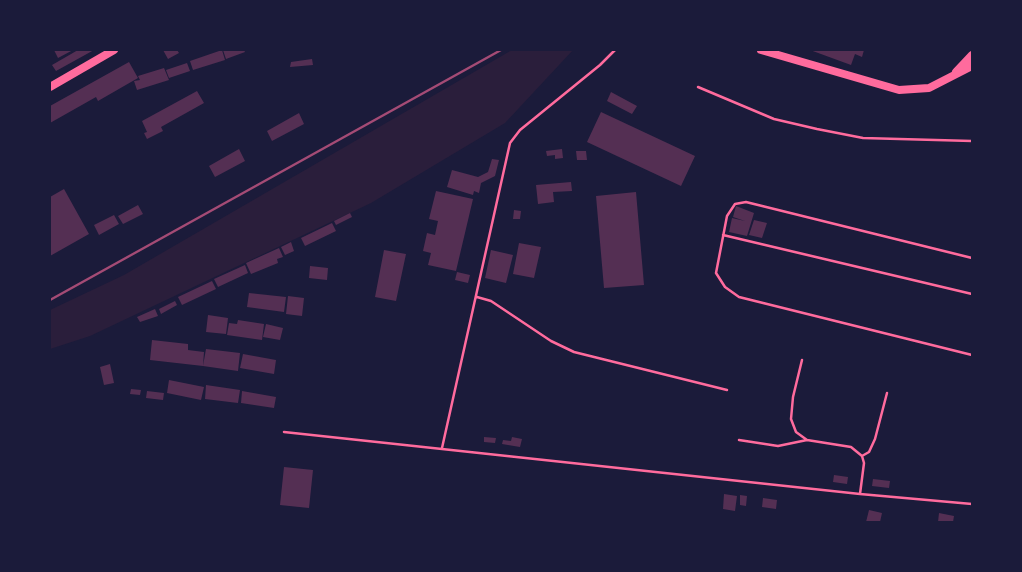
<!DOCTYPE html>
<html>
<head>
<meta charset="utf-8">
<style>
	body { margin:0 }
	#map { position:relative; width:1022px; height:572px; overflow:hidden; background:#1b1b3a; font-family:"Space Grotesk",sans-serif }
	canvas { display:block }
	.frame { position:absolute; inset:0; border:51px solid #1b1b3a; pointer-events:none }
</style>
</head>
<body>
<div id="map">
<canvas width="1022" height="572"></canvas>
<div class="frame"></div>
</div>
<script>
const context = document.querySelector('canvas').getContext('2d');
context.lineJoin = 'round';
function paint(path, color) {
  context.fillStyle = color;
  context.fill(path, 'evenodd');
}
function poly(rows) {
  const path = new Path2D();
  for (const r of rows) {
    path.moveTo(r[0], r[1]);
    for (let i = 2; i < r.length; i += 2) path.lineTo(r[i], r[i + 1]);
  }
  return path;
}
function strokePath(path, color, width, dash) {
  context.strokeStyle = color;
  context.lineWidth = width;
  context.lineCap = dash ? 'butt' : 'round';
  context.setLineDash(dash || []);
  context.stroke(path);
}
paint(poly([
	[512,50,573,50,505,123,371,203,90,336,50,349,50,310,124,275]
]), '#2a1e3b');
paint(poly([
	[54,50,73,50,58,58],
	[78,50,94,50,56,71,52,65],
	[163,50,177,50,179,53,168,59],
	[222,50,225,60,193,70,190,61],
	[223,50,244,50,245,52,226,59],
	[810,50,864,50,862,57,855,54,851,65],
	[312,59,313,65,290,67,291,62],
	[129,62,138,78,98,101,96,97,50,123,50,106],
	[187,63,190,71,169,78,166,70],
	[164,68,169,80,137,90,134,81,140,80,138,76],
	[197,91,204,103,161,127,163,131,147,139,144,133,147,132,142,121],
	[611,92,637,106,632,114,607,101],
	[601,112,695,156,681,186,587,142],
	[299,113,304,124,272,141,267,131],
	[239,149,245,161,215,177,209,166],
	[562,149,563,158,555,159,555,155,547,156,546,151],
	[576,151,586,151,587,160,577,160],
	[492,159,499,160,495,176,481,183,479,193,474,191,473,195,447,187,452,170,478,177,488,172],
	[571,182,572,191,553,192,554,202,538,204,536,185],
	[64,189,89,234,50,256,50,197],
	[436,191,473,199,456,271,428,265,431,253,423,251,427,233,435,235,438,221,429,219],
	[636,192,644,285,604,288,596,196],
	[138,205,143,214,123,224,118,216],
	[736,206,754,213,747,236,729,232,732,218,745,221,733,217],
	[514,210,521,211,520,219,513,219],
	[350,213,352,217,336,225,334,221],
	[114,215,119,224,99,235,94,225],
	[754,220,767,223,762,238,749,235],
	[332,223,336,231,305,246,301,238],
	[291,242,294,251,285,255,281,247],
	[519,243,541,247,534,278,513,274],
	[279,248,283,257,277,259,278,263,251,274,246,263],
	[384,250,406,254,396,301,375,297],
	[491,250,513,255,506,283,485,278],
	[245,265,248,273,218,287,214,279],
	[310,266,328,268,327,280,309,278],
	[457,272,470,275,468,283,455,280],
	[212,281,216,289,182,305,178,297],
	[249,293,286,297,284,312,247,307],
	[288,296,304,298,302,316,286,314],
	[175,301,177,305,161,314,159,309],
	[155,309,158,316,140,322,137,317],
	[208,315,228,318,226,334,206,332],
	[238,320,264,324,262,340,227,335,229,323,237,324],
	[266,324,283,328,280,340,263,337],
	[152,340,188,344,188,350,204,352,203,366,150,360],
	[206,349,240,353,238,371,203,366],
	[243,354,276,360,274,374,240,368],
	[110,364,114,383,104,385,100,367],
	[169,380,204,387,201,400,167,393],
	[206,385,240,390,238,403,205,399],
	[131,389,141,390,140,395,130,394],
	[147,391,164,393,163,400,146,398],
	[242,391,276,397,274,408,241,403],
	[484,437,496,438,495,443,484,442],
	[512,437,522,439,520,447,502,444,503,440,511,441],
	[284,467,313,470,309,508,280,505],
	[834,475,848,477,847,484,833,482],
	[873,479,890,481,889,488,872,486],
	[724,494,737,496,735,511,723,509],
	[740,495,747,496,746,506,740,505],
	[763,498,777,500,776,509,762,507],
	[869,510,882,513,880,522,866,522],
	[939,513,954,516,953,522,938,522]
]), '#542f53');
strokePath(poly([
	[698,87,774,119,817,129,863,138,972,141],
	[723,235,972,294],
	[972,258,746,202,735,204,727,216,716,273,725,287,739,297,972,355],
	[477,297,491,301,551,341,574,352,727,390],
	[802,360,793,397,791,419,796,432,807,440,851,447,862,456,864,463,860,494],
	[284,432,860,494,972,504],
	[739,440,778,446,807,440],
	[442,448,510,143,520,130,600,65,615,50],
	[862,456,869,452,875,439,887,393]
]), '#ff6b9d', 2.5);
strokePath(poly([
	[761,50,899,90,929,88,972,66],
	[956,72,972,55],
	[50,87,114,50]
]), '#ff6b9d', 8);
strokePath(poly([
	[50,300,501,50]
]), '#a44b75', 2.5);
</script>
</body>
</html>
